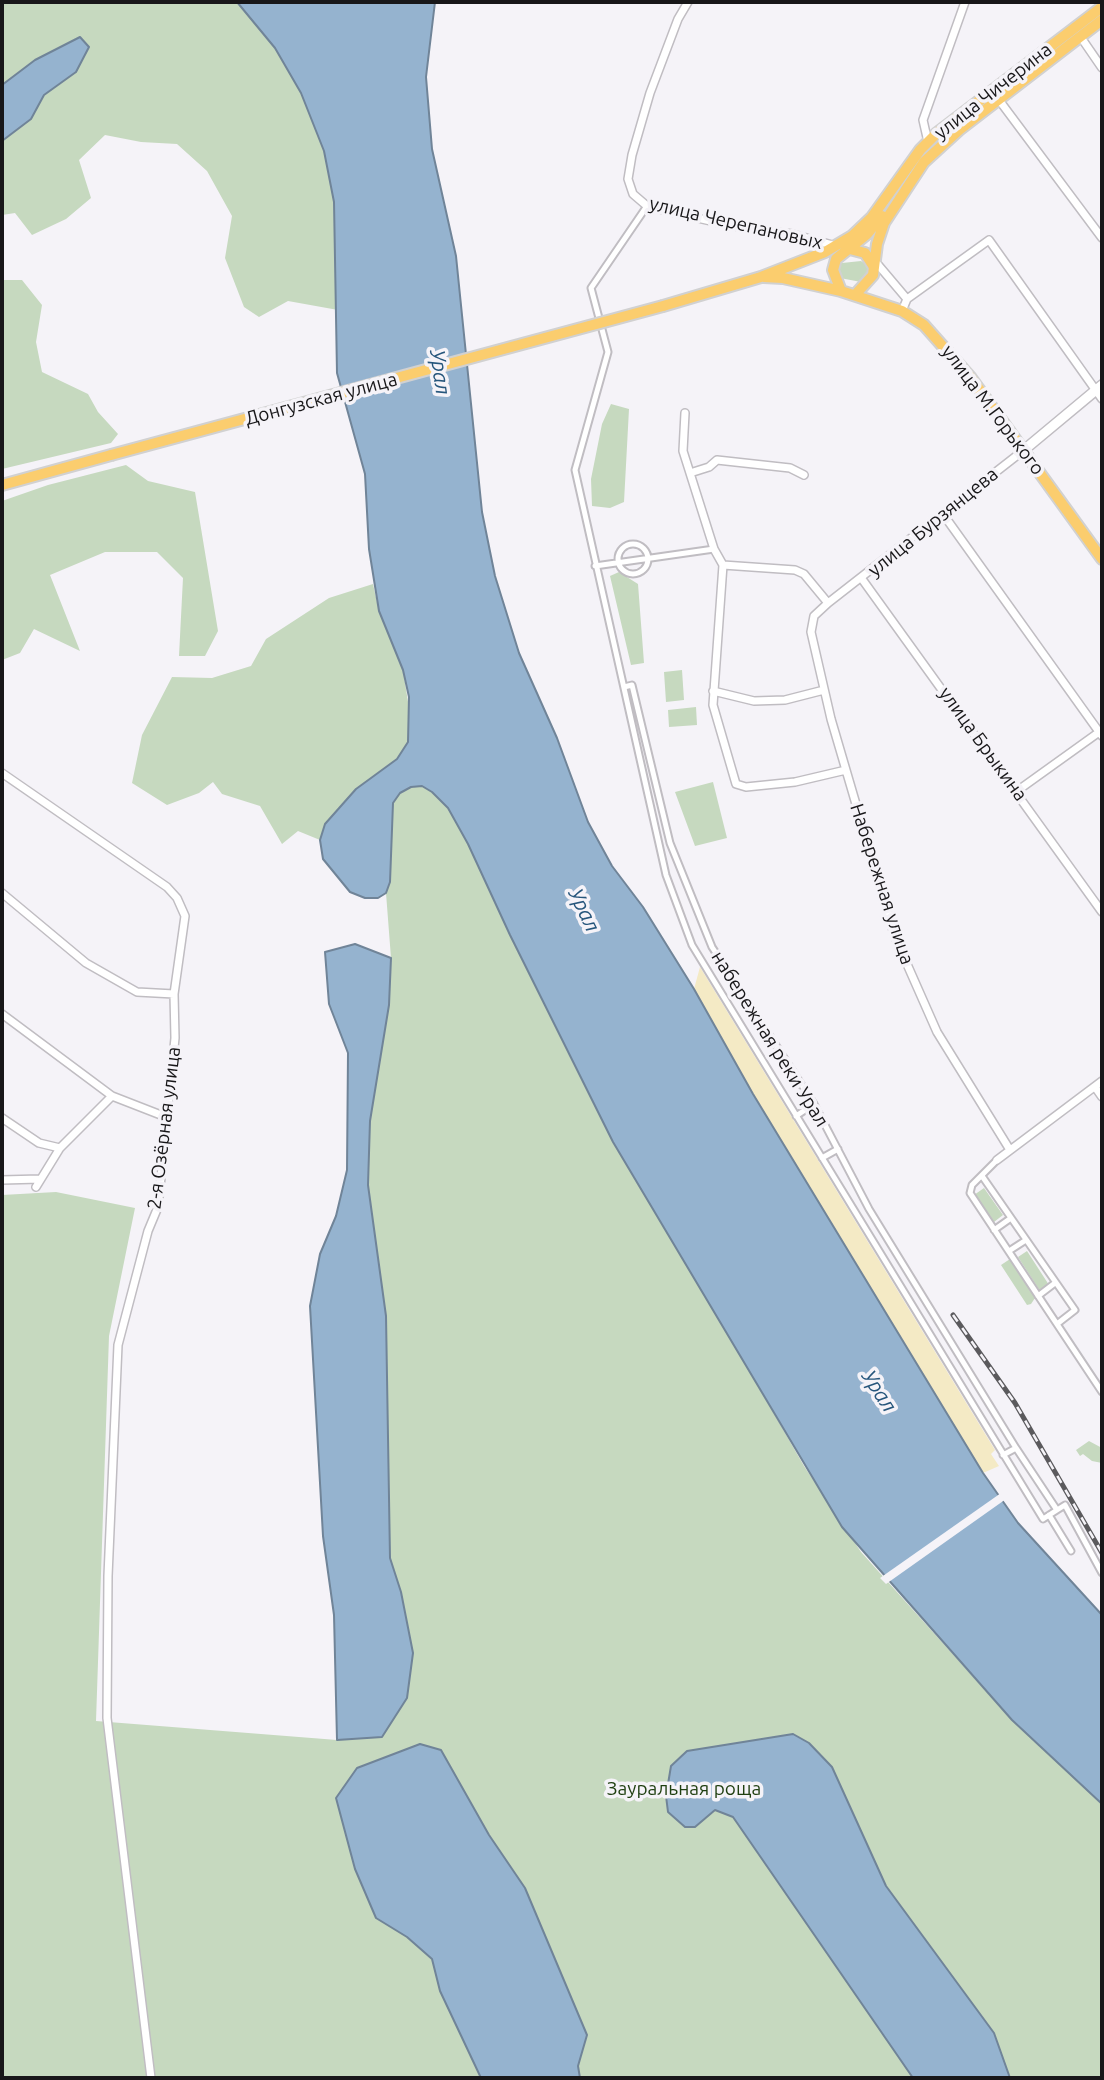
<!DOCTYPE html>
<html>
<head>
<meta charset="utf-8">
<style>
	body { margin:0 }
	#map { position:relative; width:1104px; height:2080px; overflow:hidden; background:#f5f3f8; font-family:Ubuntu,sans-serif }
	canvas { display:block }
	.frame { position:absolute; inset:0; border:4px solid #181719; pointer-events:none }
</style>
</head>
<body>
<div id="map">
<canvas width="1104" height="2080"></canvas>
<div class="frame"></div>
</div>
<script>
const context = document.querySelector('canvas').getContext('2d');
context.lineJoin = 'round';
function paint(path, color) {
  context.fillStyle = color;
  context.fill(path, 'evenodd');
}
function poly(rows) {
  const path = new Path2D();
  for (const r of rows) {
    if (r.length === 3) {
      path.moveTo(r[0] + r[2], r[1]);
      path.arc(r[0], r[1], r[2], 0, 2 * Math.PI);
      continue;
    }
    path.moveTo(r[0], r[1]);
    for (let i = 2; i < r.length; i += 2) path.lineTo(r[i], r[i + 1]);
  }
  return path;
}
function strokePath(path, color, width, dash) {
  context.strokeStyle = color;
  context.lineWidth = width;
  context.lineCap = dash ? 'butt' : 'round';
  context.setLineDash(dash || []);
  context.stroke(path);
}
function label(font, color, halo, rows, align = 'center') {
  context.font = font + ' Ubuntu,sans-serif';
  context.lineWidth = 7;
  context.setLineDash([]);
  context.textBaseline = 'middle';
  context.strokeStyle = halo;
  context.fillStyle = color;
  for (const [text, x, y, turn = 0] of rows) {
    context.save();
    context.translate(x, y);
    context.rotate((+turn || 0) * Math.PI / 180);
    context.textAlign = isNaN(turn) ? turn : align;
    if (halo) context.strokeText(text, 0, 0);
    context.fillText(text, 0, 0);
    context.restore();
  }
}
paint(poly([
	[2,2,237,2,275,48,301,93,324,151,334,202,338,310,288,301,259,317,244,307,225,258,232,216,207,171,177,144,141,142,105,135,79,160,91,198,66,219,32,235,15,213,2,215],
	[861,261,868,266,868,277,861,282,840,278,837,270,842,263],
	[2,280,22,280,42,305,36,342,42,372,88,394,98,412,118,434,111,443,2,469],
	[611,404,629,409,624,502,610,508,592,506,591,479,602,424],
	[126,465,148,481,195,492,218,631,205,656,179,656,183,578,157,552,105,552,50,575,80,651,34,629,20,653,2,660,2,501,48,485],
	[619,572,638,584,644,663,631,665,610,576],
	[373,584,379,611,403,670,411,721,408,742,397,759,356,789,325,824,320,840,298,831,282,844,260,806,222,794,213,782,199,793,167,805,132,783,142,735,172,677,212,678,251,666,266,639,329,598],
	[682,670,684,700,666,702,664,672],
	[696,707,697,725,669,727,668,710],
	[713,782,727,838,695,846,675,792],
	[422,786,432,792,448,808,468,843,510,935,613,1142,709,1300,804,1466,861,1552,1012,1720,1102,1804,1102,2078,2,2078,2,1195,56,1192,135,1208,109,1336,96,1721,337,1740,382,1737,401,1592,390,1558,386,1316,368,1185,370,1121,389,1005,391,958,386,893,390,882,393,803,400,793,411,787],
	[984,1188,1003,1215,994,1222,974,1195],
	[1027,1251,1049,1285,1040,1291,1018,1257],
	[1010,1259,1035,1298,1031,1304,1027,1305,1001,1265],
	[1089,1441,1102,1448,1102,1463,1092,1461,1083,1454,1080,1456,1076,1450]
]), '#c6d9bf');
paint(poly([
	[700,967,995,1450,991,1454,999,1466,983,1473,753,1094,694,989]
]), '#f4eac5');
const water = poly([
	[237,2,435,2,426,77,432,149,456,256,482,512,495,576,519,653,557,738,588,822,612,866,643,907,694,989,753,1094,983,1473,1018,1523,1102,1615,1102,1804,1012,1720,842,1527,613,1142,510,935,468,844,448,808,432,792,422,786,411,787,400,793,393,803,390,882,386,893,378,898,365,898,350,892,323,859,320,840,325,824,356,789,397,759,408,742,409,697,403,670,379,611,369,549,365,474,337,373,334,202,324,151,301,93,275,48,237,2],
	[80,37,89,47,76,72,44,95,31,119,2,141,2,85,35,60,80,37],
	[355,944,391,958,389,1005,370,1121,368,1185,386,1316,390,1558,401,1592,413,1653,407,1698,382,1737,337,1740,334,1615,323,1536,310,1306,320,1254,336,1216,347,1170,348,1053,329,1004,325,952,355,944],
	[793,1734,809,1743,832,1767,886,1886,994,2033,1010,2078,913,2078,733,1817,715,1810,695,1827,685,1827,668,1812,666,1796,671,1766,687,1751,793,1734],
	[420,1744,441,1750,489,1835,525,1888,587,2035,578,2066,580,2078,481,2078,440,1991,432,1959,407,1937,376,1918,355,1869,336,1798,357,1768,420,1744]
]);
paint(water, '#95b3cf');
strokePath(water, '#708498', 2);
paint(poly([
	[1001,1493,1006,1499,886,1584,880,1578]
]), '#f5f3f8');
const pedestrian = poly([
	[647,206,591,288,608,352,575,470,666,875,692,945,1043,1519,1057,1510,1016,1448],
	[633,559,15],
	[595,566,714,549],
	[624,687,632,685,670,843,712,947,814,1104,869,1209,1016,1448,1003,1455],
	[796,1116,814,1104],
	[822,1158,838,1149],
	[997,1160,972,1185,970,1193,1102,1392],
	[982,1176,1075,1310,1057,1324],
	[994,1230,1011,1218],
	[1009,1251,1026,1240],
	[1038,1296,1055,1283],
	[1057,1510,1065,1505,1102,1573],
	[1049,1515,1071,1551]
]);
const minor = poly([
	[688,2,678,19,650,93,632,155,628,179,633,194,647,206,658,209,728,225,792,234,836,246],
	[1080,36,1102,68],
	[999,100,1102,238],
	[928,142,923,120,965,2],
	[874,260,907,299],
	[902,311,907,299,989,240,1102,399],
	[685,413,683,451,714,549,723,565,713,705,736,784,746,787,795,782,846,770],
	[690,473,709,467,717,460,790,468,804,475],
	[943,514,1102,736],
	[723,565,795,570,804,574,828,603],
	[862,579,1102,912],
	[713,691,754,701,785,700,824,690],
	[2,773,167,887,177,898,185,916,174,994,175,1038,158,1207,148,1231,118,1345,108,1576,107,1718,151,2078],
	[1017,791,1102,730],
	[2,893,86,963,137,992,174,994],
	[2,1014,112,1096,166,1117],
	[1095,1087,1102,1097],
	[2,1118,39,1143,60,1148],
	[1010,1150,937,1032,895,937,831,719,811,632,814,616,828,603,1024,450],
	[997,1160,1102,1081],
	[2,1180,40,1179],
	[36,1187,60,1148,112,1096]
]);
const tertiary = poly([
	[1024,450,1102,385]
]);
const primary = poly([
	[846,248,865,253,874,267],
	[764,277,783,278,841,291,902,311,924,325,971,378,1102,559],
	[841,291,833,270,836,259,867,234,882,216],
	[855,295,873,275,877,244,884,223,924,162,959,130,1102,20],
	[663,306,761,277,825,252,852,236,872,217,920,150,937,133,1102,7],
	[2,485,111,455]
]);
strokePath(pedestrian, '#c0bdc2', 9);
strokePath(minor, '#c0bdc2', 10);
strokePath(tertiary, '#c0bdc2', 12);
strokePath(primary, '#d1d1d1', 14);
strokePath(pedestrian, '#fff', 5);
strokePath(minor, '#fff', 7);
strokePath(tertiary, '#fff', 9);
strokePath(primary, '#fbcd6e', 10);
const rail = poly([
	[953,1315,1015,1403,1102,1553]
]);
strokePath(rail, '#5b5a5d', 5);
strokePath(rail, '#f5f3f8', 2.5, [8]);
const primaryBridge = poly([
	[111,455,663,306]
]);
strokePath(primaryBridge, '#d1d1d1', 14, []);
strokePath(primaryBridge, '#fbcd6e', 10);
label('19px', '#181719', '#f5f3f8', [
	["улица Чичерина",993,91,-38],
	["улица Черепановых",736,223,13],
	["Донгузская улица",321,399,-15],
	["улица М.Горького",993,410,53],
	["улица Бурзянцева",933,522,-39],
	["улица Брыкина",983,744,54],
	["Набережная улица",882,884,72],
	["набережная реки Урал",770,1039,58],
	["2-я Озёрная улица",164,1128,-83]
]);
label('19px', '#1f3f10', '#f5f3f8', [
	["Зауральная роща",684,1789]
]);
label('italic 21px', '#26567c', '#f5f3f8', [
	["Урал",440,372,82],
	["Урал",584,910,64],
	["Урал",879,1391,57]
]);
</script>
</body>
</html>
